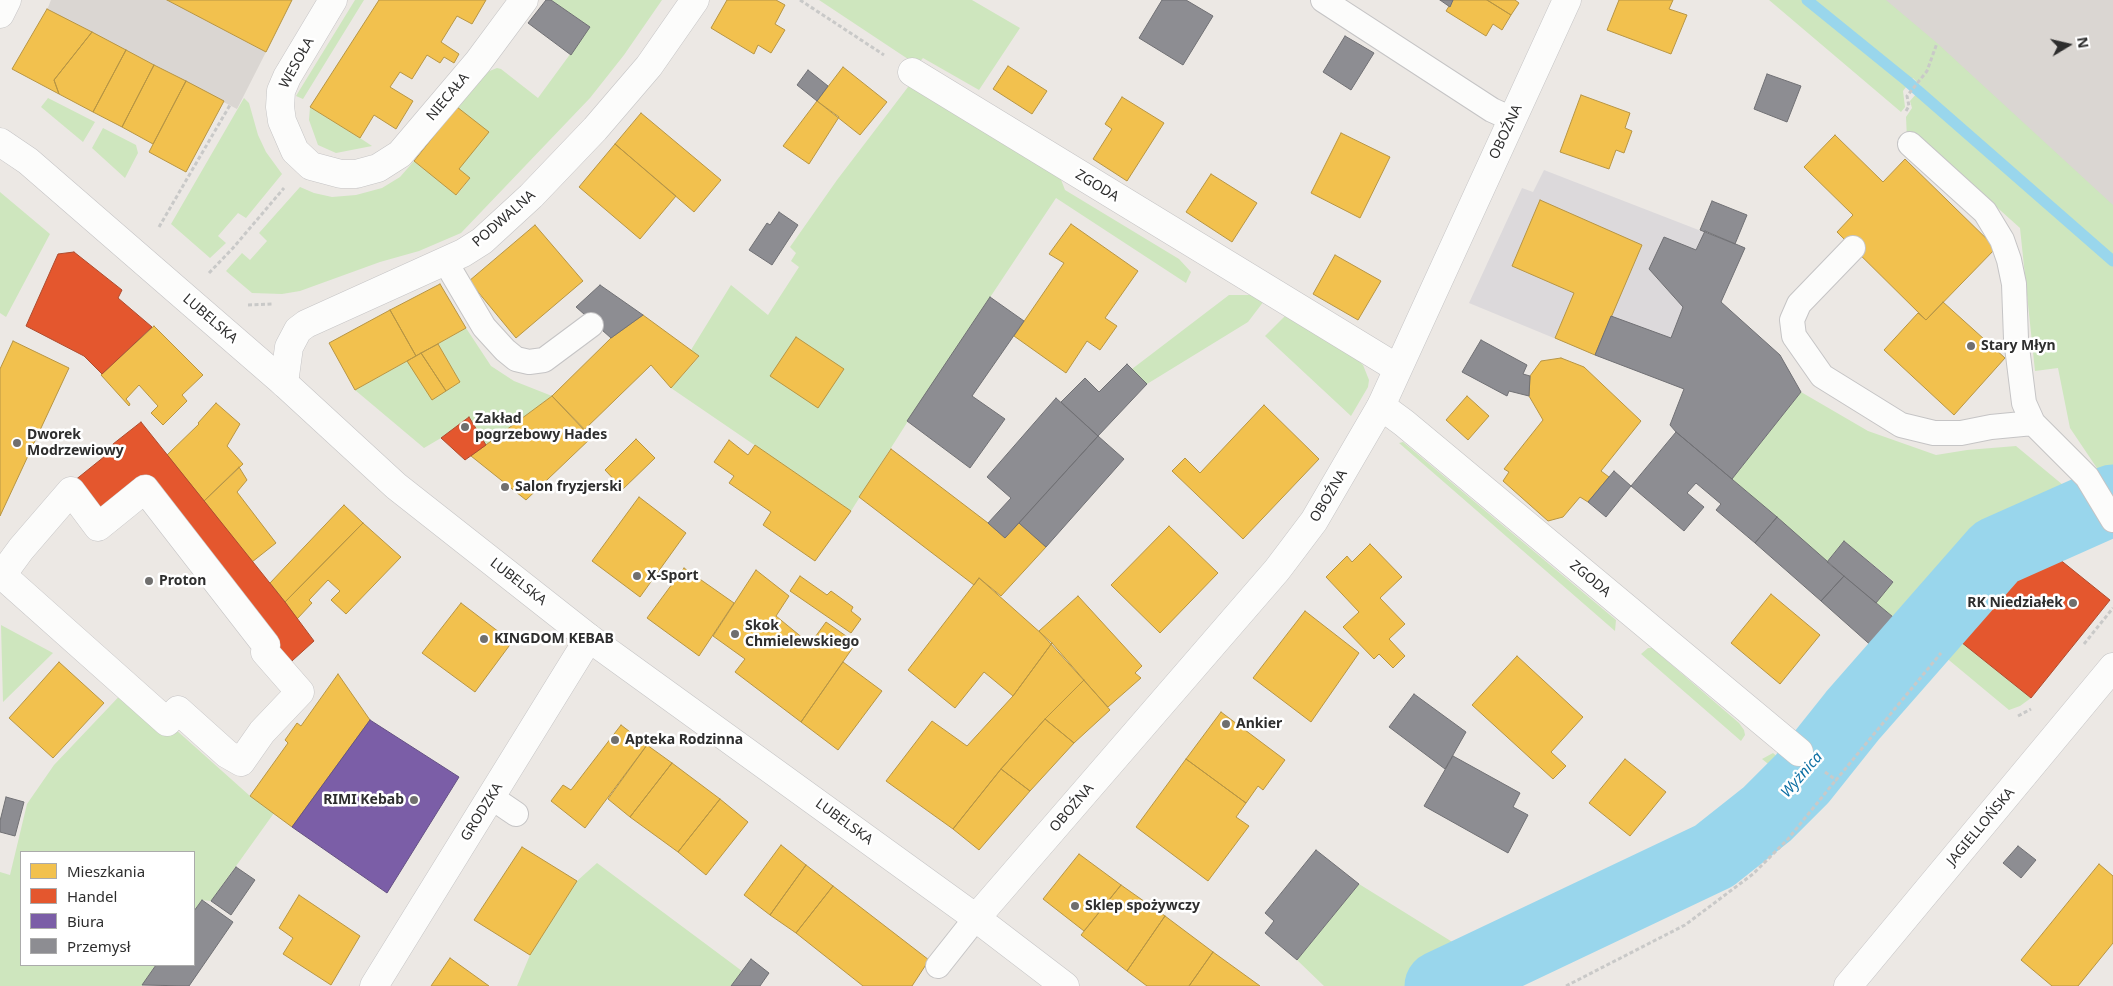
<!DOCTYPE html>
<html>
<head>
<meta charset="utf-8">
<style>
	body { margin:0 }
	#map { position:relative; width:2113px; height:986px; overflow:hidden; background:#ece8e4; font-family:"Noto Sans",sans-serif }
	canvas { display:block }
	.legend { position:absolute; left:20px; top:851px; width:175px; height:115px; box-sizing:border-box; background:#fff; border:1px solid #ababab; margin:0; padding:6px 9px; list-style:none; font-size:15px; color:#2e2e2e }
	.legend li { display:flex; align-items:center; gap:10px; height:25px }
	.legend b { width:25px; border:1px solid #ababab }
	.north { position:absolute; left:2043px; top:20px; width:50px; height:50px; -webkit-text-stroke:4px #fff; paint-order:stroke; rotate:81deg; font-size:14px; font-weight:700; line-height:20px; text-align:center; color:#2e2e2e }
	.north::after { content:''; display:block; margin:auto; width:18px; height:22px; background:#2e2e2e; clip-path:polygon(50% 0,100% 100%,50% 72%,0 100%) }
</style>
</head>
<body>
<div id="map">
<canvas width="2113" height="986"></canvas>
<ul class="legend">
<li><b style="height:14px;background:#f2c14e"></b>Mieszkania</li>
<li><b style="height:14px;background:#e4572e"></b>Handel</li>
<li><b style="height:14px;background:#7b5ea7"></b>Biura</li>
<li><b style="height:14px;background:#8d8d92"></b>Przemysł</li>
</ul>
<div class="north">N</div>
</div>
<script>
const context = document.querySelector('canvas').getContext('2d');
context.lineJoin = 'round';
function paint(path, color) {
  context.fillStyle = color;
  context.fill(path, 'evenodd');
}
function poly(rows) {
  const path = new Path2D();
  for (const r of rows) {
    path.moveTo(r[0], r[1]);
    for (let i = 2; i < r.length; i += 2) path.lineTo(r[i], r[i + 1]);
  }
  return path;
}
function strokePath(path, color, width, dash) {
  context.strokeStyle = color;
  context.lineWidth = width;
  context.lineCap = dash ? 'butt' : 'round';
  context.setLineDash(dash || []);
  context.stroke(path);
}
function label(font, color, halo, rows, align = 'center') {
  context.font = font + ' "Noto Sans",sans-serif';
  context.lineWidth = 5;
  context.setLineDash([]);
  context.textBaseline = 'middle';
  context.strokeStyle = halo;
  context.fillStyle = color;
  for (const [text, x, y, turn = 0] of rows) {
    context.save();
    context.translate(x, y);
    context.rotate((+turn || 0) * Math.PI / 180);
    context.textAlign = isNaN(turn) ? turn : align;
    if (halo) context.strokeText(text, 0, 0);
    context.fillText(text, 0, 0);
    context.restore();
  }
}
paint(poly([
	[1544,170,1745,248,1721,302,1780,355,1801,392,1732,479,1684,389,1595,355,1469,303,1522,188,1533,192]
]), '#dcd9db');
paint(poly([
	[355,0,364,0,303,99,296,96],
	[551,0,662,0,624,55,590,98,461,233,419,251,380,262,300,291,282,294,252,293,226,271,242,253,250,260,267,241,259,233,300,187,314,193,332,197,356,195,382,188,400,177,414,161,457,195,470,178,459,169,457,107,487,72,497,68,501,69,538,98,590,27],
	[819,0,972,0,1020,28,979,90,923,58,917,65],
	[1769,0,2113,0,2113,261,1983,148,1913,78,1903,91,1905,107,1901,112],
	[911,86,1060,177,1065,190,1179,259,1191,272,1186,283,1056,198,908,421,851,511,671,388,699,357,691,350,731,285,768,315,799,267,791,261,796,253,790,247,837,180,908,87],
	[1916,94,2113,266,2113,492,2070,428,2058,368,2035,371,2020,228,1914,133,1907,139,1906,117,1912,108,1910,101],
	[48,98,95,122,83,142,41,107],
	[244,98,249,103,258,135,266,152,282,174,246,218,238,213,218,236,226,243,210,258,171,224],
	[310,107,360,138,372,146,336,153,318,145,309,120],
	[103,128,136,145,138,153,125,178,92,148],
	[0,192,50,234,6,317,0,313],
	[1229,295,1252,295,1264,301,1248,322,1147,384,1132,369],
	[1287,314,1356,358,1363,365,1369,380,1368,387,1351,416,1265,336],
	[466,328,491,366,514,381,552,396,486,445,469,417,441,438,424,448,355,390,407,361,446,391,460,382,438,344],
	[1801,392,1868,431,1936,455,1967,450,2016,446,2069,490,2077,485,2098,522,2043,546,2016,578,2006,571,1956,638,2031,698,2020,706,2009,710,1938,651,1836,770,1803,743,1899,622,1876,603,1893,581,1844,541,1827,562,1732,479],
	[1403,442,1616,620,1615,631,1399,443],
	[1,625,53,653,3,702],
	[1648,648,1652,648,1739,723,1744,730,1745,735,1741,741,1641,654],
	[128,687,250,796,274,813,211,901,202,900,194,911,194,852,21,852,21,965,156,965,142,986,0,986,0,872,10,875,27,804,54,765],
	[1773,753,1785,763,1792,757,1824,783,1780,835,1753,861,1507,986,1324,986,1297,960,1359,884,1462,948,1635,862,1688,838,1716,820,1777,771,1762,759],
	[597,863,742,971,731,986,517,986,530,955,577,881]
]), '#cee6be');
paint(poly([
	[51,0,167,0,266,52,237,109,47,10],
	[1886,0,2113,0,2113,205,1937,43]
]), '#dad6d2');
const homes = poly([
	[167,0,292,0,266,52,167,0],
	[379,0,486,0,472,24,457,16,441,42,459,54,454,63,444,57,440,63,427,55,412,79,400,72,390,87,413,101,396,129,374,115,360,138,310,107,379,0],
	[727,0,776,0,785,5,775,24,785,30,771,53,758,45,754,54,711,28,727,0],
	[1453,0,1487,0,1511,15,1502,30,1493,24,1486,36,1446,11,1453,0],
	[1487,0,1515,0,1519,3,1511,15,1487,0],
	[1619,0,1673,0,1669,9,1687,15,1671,54,1607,30,1619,0],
	[47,9,92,32,54,80,59,94,12,69,47,9],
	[92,32,126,50,93,112,59,94,54,80,92,32],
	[126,50,154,65,122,127,93,112,126,50],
	[154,65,186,81,153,144,122,127,154,65],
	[1008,66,1047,91,1032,114,993,89,1008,66],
	[843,67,887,102,860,135,817,101,843,67],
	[186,81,224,101,186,172,149,152,186,81],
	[1581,95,1630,113,1625,128,1632,131,1624,153,1616,150,1609,169,1560,152,1581,95],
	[1122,97,1164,123,1127,181,1093,159,1112,129,1105,124,1122,97],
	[817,101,839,117,809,164,783,146,817,101],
	[457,107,489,132,459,169,470,178,456,195,414,161,457,107],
	[641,113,721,180,694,212,615,144,641,113],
	[1341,133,1390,157,1360,218,1311,193,1341,133],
	[1835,135,1883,182,1905,159,1996,248,1926,320,1837,232,1853,215,1804,167,1835,135],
	[615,144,676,196,640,239,579,187,615,144],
	[1211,174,1257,203,1232,242,1186,212,1211,174],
	[1540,200,1642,245,1595,355,1555,338,1574,293,1512,266,1540,200],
	[1071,224,1138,271,1105,318,1117,326,1100,350,1087,341,1066,373,1014,336,1064,263,1049,254,1071,224],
	[535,225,583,281,516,338,469,281,535,225],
	[1335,255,1381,281,1358,320,1313,294,1335,255],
	[440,284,466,328,416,356,390,310,440,284],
	[1943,302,2005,358,1954,415,1884,350,1918,313,1926,320,1943,302],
	[390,310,416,356,355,390,329,343,390,310],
	[643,315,699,356,671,388,651,365,584,430,552,396,611,338,643,315],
	[154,326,203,375,182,395,187,401,163,425,151,413,158,406,139,385,126,399,130,404,129,406,101,375,154,326],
	[796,337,844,369,818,408,770,376,796,337],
	[13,341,69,368,0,516,0,369,13,341],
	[438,344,460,382,446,391,421,353,438,344],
	[421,353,446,391,432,400,407,361,421,353],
	[1561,358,1584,367,1641,421,1601,471,1609,477,1588,502,1580,497,1563,517,1548,521,1503,481,1509,472,1504,469,1543,420,1529,396,1530,376,1541,361,1561,358],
	[552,396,592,437,526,500,471,456,552,396],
	[1467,396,1489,416,1468,440,1446,420,1467,396],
	[216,403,240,424,227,446,243,464,204,501,167,455,199,424,198,423,216,403],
	[1264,405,1319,459,1243,539,1172,471,1185,458,1200,473,1264,405],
	[636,439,655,458,623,489,605,470,636,439],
	[729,440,748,455,755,445,851,511,815,561,763,525,771,512,729,483,734,476,714,462,729,440],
	[891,449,988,523,1005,538,1019,523,1046,547,1001,596,979,578,974,585,859,497,891,449],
	[239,467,247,480,237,492,276,543,252,562,204,501,239,467],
	[639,497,686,533,640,597,592,561,639,497],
	[344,505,363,523,285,602,270,583,344,505],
	[363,523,401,557,346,614,331,600,340,591,328,580,309,600,312,603,297,619,285,602,363,523],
	[1169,526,1218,573,1160,633,1111,585,1169,526],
	[1370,544,1402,577,1380,598,1405,624,1389,639,1405,656,1393,668,1379,654,1374,659,1343,627,1359,612,1326,577,1347,556,1352,562,1370,544],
	[684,568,734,603,699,656,647,618,684,568],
	[756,570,789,596,776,616,810,644,826,622,856,643,801,722,735,672,745,659,713,636,756,570],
	[800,576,827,595,831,591,853,607,851,611,861,619,851,633,790,591,800,576],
	[979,578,1052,643,1013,696,984,672,955,708,908,670,979,578],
	[1771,594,1820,635,1780,684,1731,643,1771,594],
	[1078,596,1142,666,1135,673,1141,678,1108,707,1039,631,1078,596],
	[461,603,512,642,475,692,422,653,461,603],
	[1305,611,1359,653,1311,722,1253,678,1305,611],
	[1052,643,1084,680,1045,719,1001,769,953,829,886,781,932,721,967,746,1013,696,1052,643],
	[1517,656,1583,717,1551,752,1566,766,1553,779,1472,705,1517,656],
	[59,662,104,703,53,758,9,718,59,662],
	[843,662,882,691,838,750,801,722,843,662],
	[338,674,370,720,292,827,250,796,288,743,285,740,297,723,301,726,338,674],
	[1084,680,1110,710,1074,743,1045,719,1084,680],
	[1221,712,1285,760,1263,790,1258,786,1246,803,1186,759,1221,712],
	[1045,719,1074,743,1030,791,1001,769,1045,719],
	[621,725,647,745,585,828,551,801,563,785,571,790,621,725],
	[647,745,672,763,630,817,608,799,647,745],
	[1186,759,1246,803,1236,817,1249,826,1208,881,1136,827,1186,759],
	[1625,759,1666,792,1630,836,1589,803,1625,759],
	[672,763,720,799,678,852,630,817,672,763],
	[1001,769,1030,791,979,850,953,829,1001,769],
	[720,799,748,822,706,875,678,852,720,799],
	[781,845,806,865,770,915,744,895,781,845],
	[522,847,577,881,530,955,474,920,522,847],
	[1079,854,1121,885,1084,931,1043,899,1079,854],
	[2099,864,2113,876,2113,943,2078,986,2052,986,2021,960,2099,864],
	[806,865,833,886,796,933,770,915,806,865],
	[1121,885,1165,916,1127,971,1081,935,1121,885],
	[833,886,929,960,912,986,863,986,796,933,833,886],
	[299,895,360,936,331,985,283,954,293,938,279,928,299,895],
	[1165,916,1213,952,1189,986,1147,986,1127,971,1165,916],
	[1213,952,1260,986,1189,986,1213,952],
	[450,958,489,986,431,986,450,958]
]);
paint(homes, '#f2c14e');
strokePath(homes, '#b79544', 1);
const shops = poly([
	[74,252,122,290,118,298,152,327,102,374,84,356,26,326,58,254,74,252],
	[469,417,486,445,465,460,441,438,469,417],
	[141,422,285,602,314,641,282,670,145,484,104,517,74,481,115,448,113,444,141,422],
	[2043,546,2110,600,2031,698,1956,638,2007,571,2016,578,2043,546]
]);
paint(shops, '#e4572e');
strokePath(shops, '#ad4b2e', 1);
const offices = poly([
	[370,720,459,777,387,893,292,827,370,720]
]);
paint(offices, '#7b5ea7');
strokePath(offices, '#645083', 1);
const industry = poly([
	[546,0,551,0,590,27,571,55,528,23,546,0],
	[1162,0,1186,0,1213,16,1183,65,1139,38,1162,0],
	[1440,0,1453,0,1450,7,1440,0],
	[1345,36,1374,53,1351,90,1323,72,1345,36],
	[808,70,828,86,817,101,797,85,808,70],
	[1767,74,1801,86,1787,122,1754,109,1767,74],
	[1712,201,1747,215,1735,244,1700,230,1712,201],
	[779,212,798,225,772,265,749,250,767,223,770,225,779,212],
	[1705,231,1745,248,1721,302,1780,355,1801,392,1732,479,1676,432,1670,425,1684,389,1595,355,1611,316,1671,338,1683,307,1649,269,1664,237,1696,250,1705,231],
	[600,285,643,315,611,338,576,307,600,285],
	[990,297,1024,321,972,396,1005,419,970,468,907,421,990,297],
	[1481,340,1527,365,1523,374,1530,376,1529,396,1509,391,1507,396,1462,372,1481,340],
	[1127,364,1147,384,1098,436,1061,402,1085,378,1099,392,1127,364],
	[1056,398,1098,436,1005,538,988,523,1011,498,987,477,1056,398],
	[1676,432,1777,517,1755,543,1716,510,1721,504,1696,483,1687,493,1704,507,1684,531,1631,486,1676,432],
	[1098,436,1124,459,1046,547,1019,523,1098,436],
	[1614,471,1631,486,1606,517,1588,502,1614,471],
	[1777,517,1844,576,1821,601,1755,543,1777,517],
	[1844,541,1893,582,1876,603,1827,562,1844,541],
	[1844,576,1899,622,1875,649,1821,601,1844,576],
	[1414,694,1466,732,1445,769,1389,727,1414,694],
	[1453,756,1520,793,1513,807,1528,815,1508,853,1424,806,1453,756],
	[6,797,24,802,15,836,0,832,0,821,6,797],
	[2018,846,2036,860,2021,878,2003,863,2018,846],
	[1316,850,1359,884,1297,960,1265,933,1274,921,1265,913,1316,850],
	[236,867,255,880,231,915,211,901,236,867],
	[202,900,233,922,189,986,142,985,156,965,194,965,194,911,202,900],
	[751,959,769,973,760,986,731,986,751,959]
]);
paint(industry, '#8d8d92');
strokePath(industry, '#707074', 1);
strokePath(poly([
	[1807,0,1907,81,2113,261]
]), '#99d6ec', 11);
strokePath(poly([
	[1440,986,1714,856,1767,814,1802,779,1853,715,1996,552,2113,500]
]), '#99d6ec', 71);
const service = poly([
	[1323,0,1492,110,1512,119],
	[1910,144,1985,212,2002,240,2009,260,2014,284,2016,339,2024,403,2033,423,2087,477,2113,520],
	[1853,248,1799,304,1792,320,1794,336,1822,376,1901,425,1934,433,1961,433,1991,427,2033,423],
	[445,261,484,327,505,350,516,359,529,362,544,360,591,325],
	[491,797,516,814],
	[938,966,976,918]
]);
const minor = poly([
	[333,0,287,77,281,91,280,107,282,121,295,151,311,166,341,174,356,174,378,168,400,154,478,62,524,0],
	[912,72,1397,368],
	[284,383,289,347,298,330,306,324,463,253,482,241,531,196,595,129,649,66,695,0],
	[1381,406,1404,423,1799,752],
	[145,489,266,645,265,652,300,692,262,732,241,762,227,754,178,710,167,722,2,575,21,549,71,491,98,527,145,489],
	[374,986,589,638],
	[1848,986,2113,667]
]);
const tertiary = poly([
	[0,14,7,0],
	[0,142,28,161,194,305,284,383,396,486,589,638,976,918,1065,986],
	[976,918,1277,570,1314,521,1381,406,1567,0]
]);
strokePath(service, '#c5c4c5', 26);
strokePath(minor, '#c5c4c5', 29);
strokePath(tertiary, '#c5c4c5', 29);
strokePath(poly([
	[800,0,884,55],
	[1906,111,1909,106,1907,96,1927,71,1937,43],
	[159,227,230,105],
	[209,273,233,248,284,188],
	[248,305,274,304],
	[2084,644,2113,608],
	[2018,716,2031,709],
	[1825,772,1836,780,1941,653],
	[1566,986,1685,925,1753,874,1788,839,1836,780]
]), '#c9c9c8', 3, [4, 2.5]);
strokePath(service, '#fcfcfb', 24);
strokePath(minor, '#fcfcfb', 28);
strokePath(tertiary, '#fcfcfb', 28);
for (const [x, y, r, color] of [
	[1971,346,5,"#706f6e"],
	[465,427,5,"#706f6e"],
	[17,443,5,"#706f6e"],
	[505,487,5,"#706f6e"],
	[637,576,5,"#706f6e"],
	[149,581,5,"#706f6e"],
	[2073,603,5,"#706f6e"],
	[735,634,5,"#706f6e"],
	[484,639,5,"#706f6e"],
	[1226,724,5,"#706f6e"],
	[615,740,5,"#706f6e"],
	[414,800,5,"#706f6e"],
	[1075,906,5,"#706f6e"]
]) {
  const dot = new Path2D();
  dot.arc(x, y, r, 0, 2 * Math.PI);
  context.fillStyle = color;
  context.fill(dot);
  strokePath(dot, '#fff', 2);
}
label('14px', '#2e2e2e', '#fff', [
	["WESOŁA",297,63,-61],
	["NIECAŁA",448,97,-50],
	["OBOŹNA",1506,132,-65],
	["ZGODA",1097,186,31],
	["PODWALNA",504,219,-41],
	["LUBELSKA",210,319,41],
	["OBOŹNA",1329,496,-59],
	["ZGODA",1590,579,40],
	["LUBELSKA",518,582,38],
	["OBOŹNA",1072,808,-49],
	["GRODZKA",482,812,-58],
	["LUBELSKA",844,822,36],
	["JAGIELLOŃSKA",1981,827,-50]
]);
label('bold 14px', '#2e2e2e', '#fff', [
	["Stary Młyn",1981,346],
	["Zakład",475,419],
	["pogrzebowy Hades",475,435],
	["Dworek",27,435],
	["Modrzewiowy",27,451],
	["Salon fryzjerski",515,487],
	["X-Sport",647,576],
	["Proton",159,581],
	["RK Niedziałek",2063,603,"right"],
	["Skok",745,626],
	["Chmielewskiego",745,642],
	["KINGDOM KEBAB",494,639],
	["Ankier",1236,724],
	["Apteka Rodzinna",625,740],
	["RIMI Kebab",404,800,"right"],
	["Sklep spożywczy",1085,906]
], 'left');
label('italic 15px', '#0d6fa3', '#fff', [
	["Wyżnica",1802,775,-49]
]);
</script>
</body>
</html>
